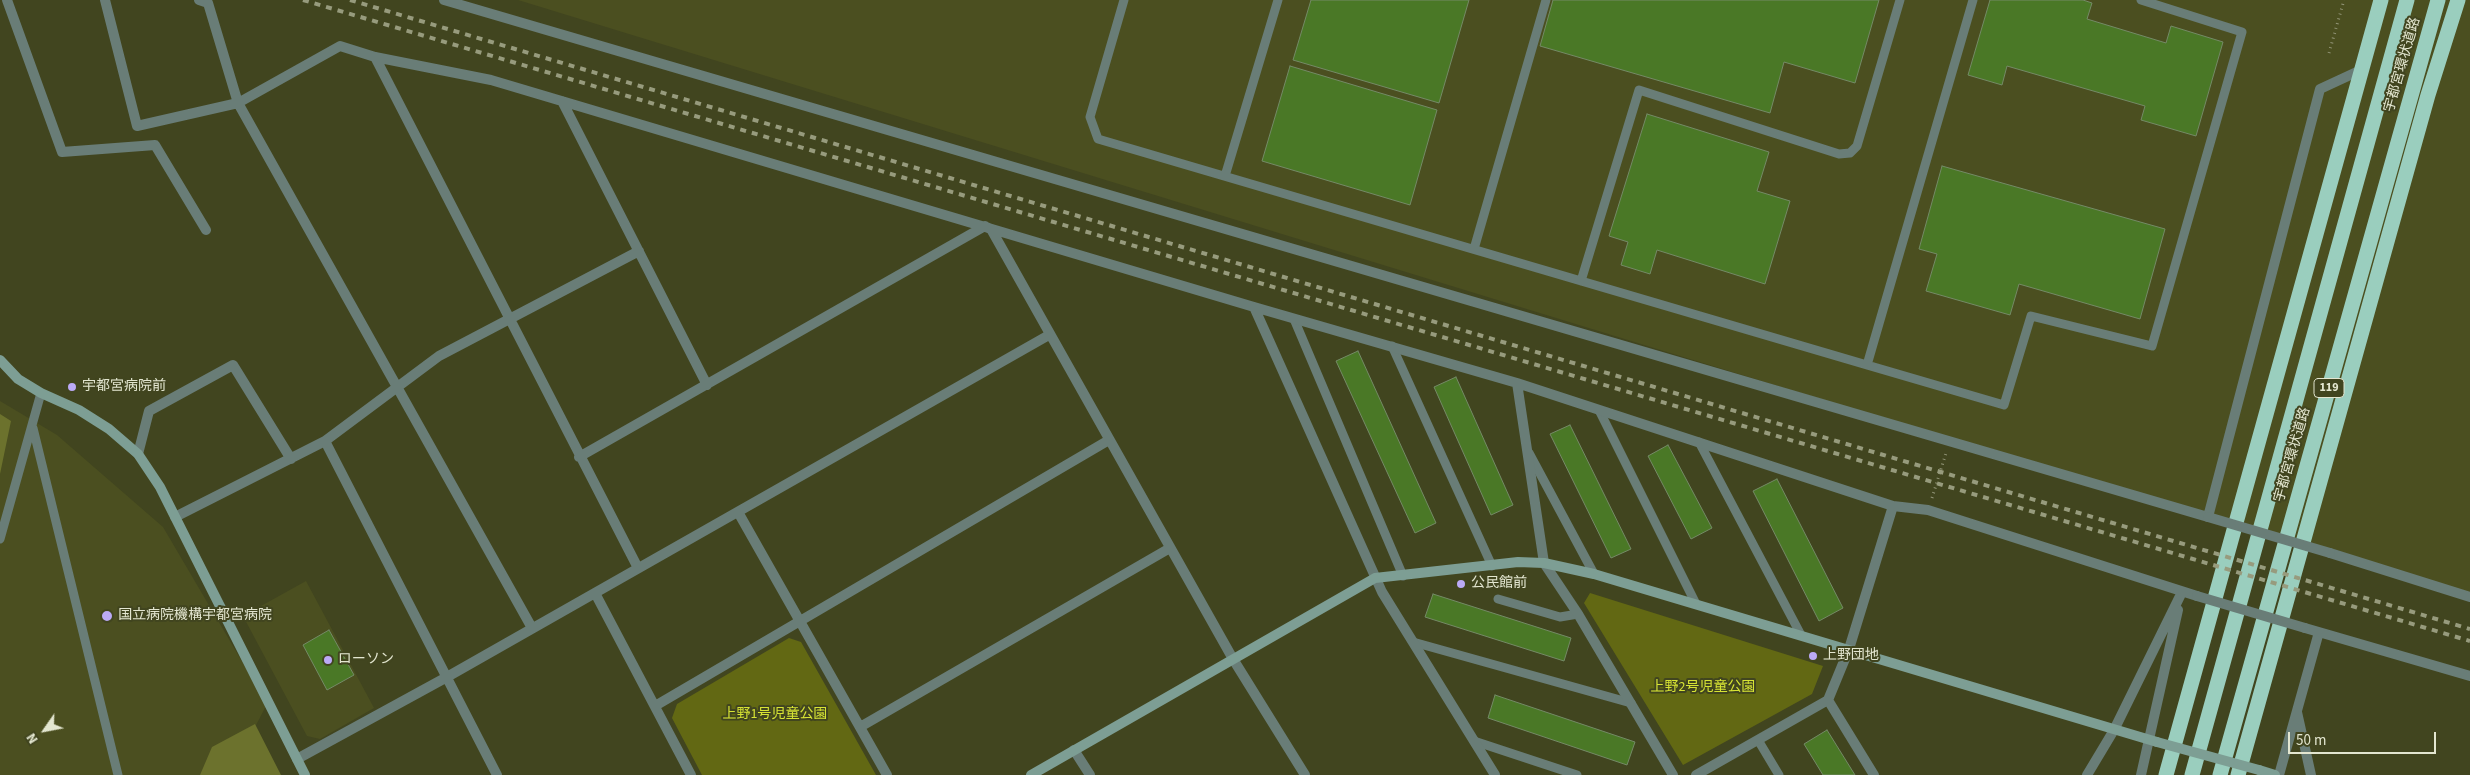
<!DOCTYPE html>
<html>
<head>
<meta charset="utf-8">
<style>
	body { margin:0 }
	#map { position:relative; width:2470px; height:775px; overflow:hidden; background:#41451f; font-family:"Source Sans 3",sans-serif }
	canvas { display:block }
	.north { position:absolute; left:20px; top:705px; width:50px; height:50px; -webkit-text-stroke:4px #41451f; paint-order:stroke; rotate:237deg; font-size:14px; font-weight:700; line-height:20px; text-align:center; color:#e3e6d0 }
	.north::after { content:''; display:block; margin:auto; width:18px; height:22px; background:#e3e6d0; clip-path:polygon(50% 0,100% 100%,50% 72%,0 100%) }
	.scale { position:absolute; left:2288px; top:732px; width:148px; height:22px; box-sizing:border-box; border:2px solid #e3e6d0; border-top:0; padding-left:6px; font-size:15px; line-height:18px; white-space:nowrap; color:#e3e6d0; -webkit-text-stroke:4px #41451f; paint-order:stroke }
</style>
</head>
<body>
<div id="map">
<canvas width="2470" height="775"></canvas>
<div class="north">N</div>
<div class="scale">50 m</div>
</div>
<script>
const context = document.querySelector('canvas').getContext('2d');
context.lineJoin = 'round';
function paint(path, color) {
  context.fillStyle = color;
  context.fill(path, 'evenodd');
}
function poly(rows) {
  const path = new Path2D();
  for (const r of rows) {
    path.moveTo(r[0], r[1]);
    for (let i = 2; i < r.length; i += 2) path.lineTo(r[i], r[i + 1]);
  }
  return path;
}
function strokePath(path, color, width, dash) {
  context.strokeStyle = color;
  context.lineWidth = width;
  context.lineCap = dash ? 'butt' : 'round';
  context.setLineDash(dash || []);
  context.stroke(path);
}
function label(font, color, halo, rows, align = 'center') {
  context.font = font + ' "Source Sans 3","Noto Sans JP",sans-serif';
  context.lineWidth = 4;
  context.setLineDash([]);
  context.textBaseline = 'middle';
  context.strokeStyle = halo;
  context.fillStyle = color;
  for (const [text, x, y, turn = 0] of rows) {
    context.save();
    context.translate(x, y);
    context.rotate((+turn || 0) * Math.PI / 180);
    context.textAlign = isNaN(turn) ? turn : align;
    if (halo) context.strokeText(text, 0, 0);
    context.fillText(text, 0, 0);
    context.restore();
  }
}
paint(poly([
	[518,0,2470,0,2470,598,1158,196],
	[0,401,57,435,163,527,267,704,230,775,0,775],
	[306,581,374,708,320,739,307,736,243,616]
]), '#4b4f20');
paint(poly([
	[1590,593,1823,666,1812,694,1683,765,1584,603],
	[789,638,801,642,876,775,702,775,672,718,677,704]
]), '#626813');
paint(poly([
	[0,414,11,421,0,474],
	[255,724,281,775,200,775,212,747]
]), '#6c722d');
const building = poly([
	[1311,0,1469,0,1439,103,1293,60,1311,0],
	[1553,0,1879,0,1855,83,1784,62,1770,113,1540,46,1553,0],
	[1990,0,2083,0,2092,3,2087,19,2166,43,2171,26,2223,42,2196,136,2141,120,2145,106,2007,66,2002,85,1968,75,1990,0],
	[1290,66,1437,110,1410,205,1262,161,1290,66],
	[1647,114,1769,152,1757,191,1790,201,1765,284,1657,250,1650,274,1621,265,1628,242,1609,236,1647,114],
	[1942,166,2165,229,2140,319,2019,284,2010,315,1926,291,1937,254,1919,249,1942,166],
	[1358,351,1436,523,1415,533,1336,361,1358,351],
	[1456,377,1513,505,1491,515,1434,387,1456,377],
	[1570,425,1631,549,1611,558,1550,434,1570,425],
	[1668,445,1712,528,1691,539,1648,456,1668,445],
	[1777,479,1843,608,1819,621,1753,491,1777,479],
	[1433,594,1571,638,1564,661,1425,617,1433,594],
	[329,630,354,675,327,690,303,645,329,630],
	[1495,695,1635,742,1627,765,1488,718,1495,695],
	[1827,730,1855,775,1823,775,1804,744,1827,730]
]);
paint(building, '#4a7826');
strokePath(building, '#748a66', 1);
strokePath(poly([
	[2329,53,2344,0],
	[1932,498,1946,453]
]), '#929577', 3, [1, 4]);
strokePath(poly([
	[1124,0,1090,117,1098,139,1867,365,1973,0],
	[1225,176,1278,0],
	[1474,249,1546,0],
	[1581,281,1639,90,1839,154,1850,153,1857,146,1900,0],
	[1294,319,1403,576],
	[1392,346,1492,566],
	[1867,365,2004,405,2031,316,2152,346,2242,32,2141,0],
	[1599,410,1696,604],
	[33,428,118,775],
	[1699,442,1801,635],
	[1529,453,1594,574],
	[0,539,41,393],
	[1498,599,1560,617,1578,614],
	[1413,642,1631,703],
	[1758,740,1779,775],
	[1474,741,1577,775]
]), '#697d77', 9);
strokePath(poly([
	[7,0,62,152,155,145,206,230],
	[105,0,137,126,238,103,340,46,375,57,491,80,1254,307,1517,383,1893,506,1928,510,2197,596],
	[199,0,208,3,238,103,532,628],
	[444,0,2208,517,2320,89,2361,70],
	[375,57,638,568],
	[562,101,707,385],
	[986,227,991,229,1233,659,1305,775],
	[1254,307,1382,592,1495,775],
	[1517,383,1544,563,1578,614,1673,775],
	[325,441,497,775],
	[138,454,149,411,233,365,291,459],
	[579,457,985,226],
	[738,512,887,775],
	[175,517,325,441,439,356,639,251],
	[2330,553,2470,597],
	[595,593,691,775],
	[2305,628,2470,676],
	[1828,700,1874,775],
	[655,706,1109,440],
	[2297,712,2311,775],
	[860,727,1170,548],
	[1074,750,1090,775],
	[297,759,447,677,1049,335],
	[1696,775,1828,700,1849,649,1893,506],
	[2087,775,2114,730,2182,592],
	[2141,775,2178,610],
	[2279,775,2319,632]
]), '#697d77', 10);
strokePath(poly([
	[0,360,18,379,41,393,79,410,109,429,138,454,160,487,305,775],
	[2259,770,2275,775],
	[1031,775,1375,578,1518,562,1544,563,1594,574,2157,742]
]), '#7d9e94', 10);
strokePath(poly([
	[2166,775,2381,0],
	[2192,775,2407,0],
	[2220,775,2438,0],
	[2238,775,2428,95,2458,0]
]), '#9acebe', 15);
strokePath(poly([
	[303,0,2470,641],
	[350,0,2470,629]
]), '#979b7d', 4, [6, 6]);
strokePath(poly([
	[2208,517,2330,553],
	[2197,596,2305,628]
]), '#697d77', 10);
strokePath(poly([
	[2157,742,2259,770]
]), '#7d9e94', 10);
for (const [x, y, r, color] of [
	[72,387,5,"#bbaaf6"],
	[1461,584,5,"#bbaaf6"],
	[107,616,6,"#bbaaf6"],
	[1813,656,5,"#bbaaf6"],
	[328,660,5,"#bbaaf6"]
]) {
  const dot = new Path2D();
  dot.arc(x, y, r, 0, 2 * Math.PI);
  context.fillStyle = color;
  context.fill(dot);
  strokePath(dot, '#41451f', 2);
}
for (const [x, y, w] of [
	[2329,388,30]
]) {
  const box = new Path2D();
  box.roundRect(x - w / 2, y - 9.5, w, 19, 4);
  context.fillStyle = '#41451f';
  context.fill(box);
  strokePath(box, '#e3e6d0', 1);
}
label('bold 12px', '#e3e6d0', null, [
	["119",2329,388]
]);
label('14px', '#e3e6d0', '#41451f', [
	["宇都宮環状道路",2403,65,-74],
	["宇都宮環状道路",2293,455,-74]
]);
label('14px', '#e3e6d0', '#41451f', [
	["宇都宮病院前",82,387],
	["公民館前",1471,584],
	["国立病院機構宇都宮病院",118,616],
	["上野団地",1823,656],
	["ローソン",338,660]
], 'left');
label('14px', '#d7e434', '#41451f', [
	["上野2号児童公園",1703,688],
	["上野1号児童公園",775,715]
]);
</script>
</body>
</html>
